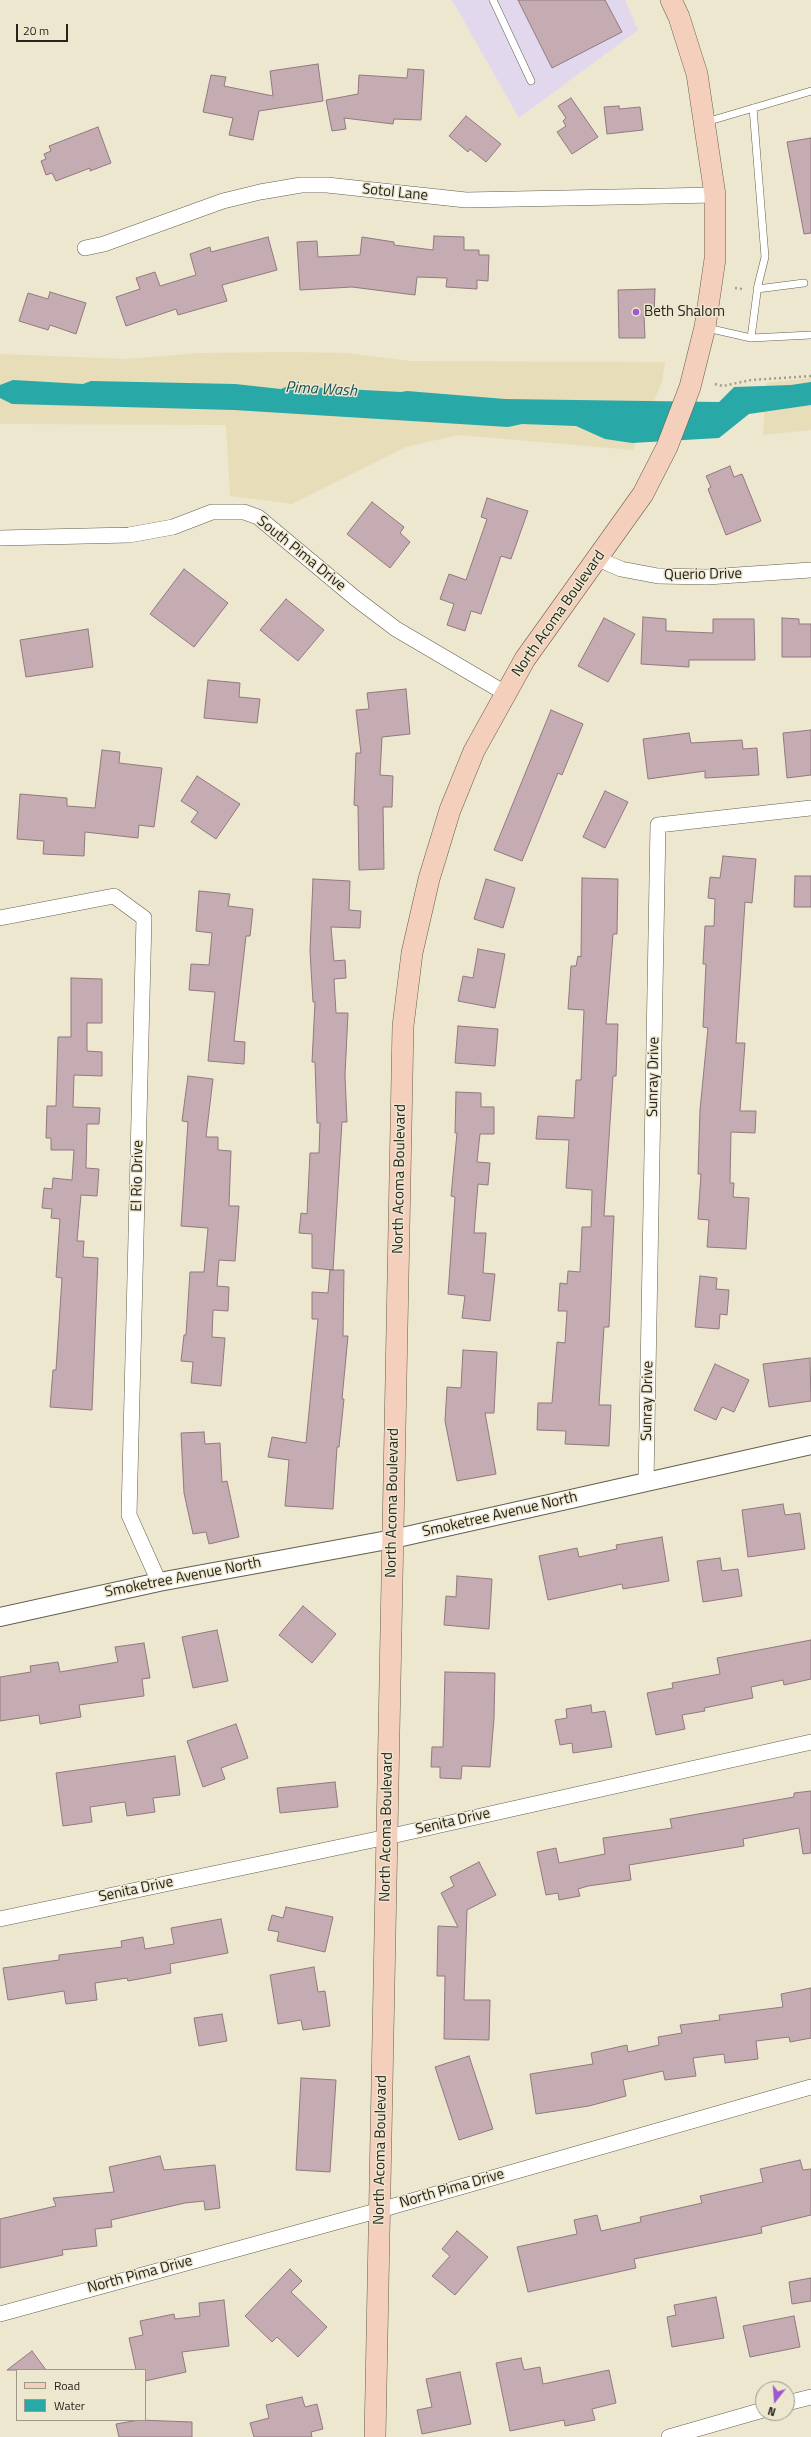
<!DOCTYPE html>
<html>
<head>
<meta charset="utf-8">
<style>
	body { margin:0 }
	#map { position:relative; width:811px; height:2437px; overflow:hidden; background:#ede7d0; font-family:"Titillium Web",sans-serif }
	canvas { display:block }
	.legend { position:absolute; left:16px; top:2369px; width:130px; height:52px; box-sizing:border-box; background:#ede7d0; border:1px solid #9d9988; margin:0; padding:5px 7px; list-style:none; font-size:12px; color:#26241c }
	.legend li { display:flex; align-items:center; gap:8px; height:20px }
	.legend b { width:20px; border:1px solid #9d9988 }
	.north { position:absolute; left:755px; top:2381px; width:40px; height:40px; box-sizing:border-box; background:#ede7d0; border:1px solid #9d9988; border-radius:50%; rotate:197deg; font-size:11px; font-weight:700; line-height:16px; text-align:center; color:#26241c }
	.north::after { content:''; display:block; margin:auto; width:14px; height:18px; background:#9e59cd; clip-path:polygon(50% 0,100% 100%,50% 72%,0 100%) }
	.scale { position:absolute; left:16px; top:24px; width:52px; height:18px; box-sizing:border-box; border:2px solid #26241c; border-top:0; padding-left:5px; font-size:12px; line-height:14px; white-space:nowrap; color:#26241c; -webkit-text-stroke:3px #ede7d0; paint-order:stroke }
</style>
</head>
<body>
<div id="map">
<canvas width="811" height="2437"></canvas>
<ul class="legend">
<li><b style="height:5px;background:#f3cfbc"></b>Road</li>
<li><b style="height:11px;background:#29a8a8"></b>Water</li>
</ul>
<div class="north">N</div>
<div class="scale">20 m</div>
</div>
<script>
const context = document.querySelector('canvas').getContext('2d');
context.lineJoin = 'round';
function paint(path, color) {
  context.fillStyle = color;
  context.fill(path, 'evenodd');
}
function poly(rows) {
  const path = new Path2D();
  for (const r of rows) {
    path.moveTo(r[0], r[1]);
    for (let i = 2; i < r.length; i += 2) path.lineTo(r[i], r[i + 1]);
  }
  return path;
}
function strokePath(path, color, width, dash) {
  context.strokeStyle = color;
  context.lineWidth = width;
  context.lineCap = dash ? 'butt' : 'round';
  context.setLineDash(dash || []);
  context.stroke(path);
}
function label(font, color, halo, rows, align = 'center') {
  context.font = font + ' "Titillium Web",sans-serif';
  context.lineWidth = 3;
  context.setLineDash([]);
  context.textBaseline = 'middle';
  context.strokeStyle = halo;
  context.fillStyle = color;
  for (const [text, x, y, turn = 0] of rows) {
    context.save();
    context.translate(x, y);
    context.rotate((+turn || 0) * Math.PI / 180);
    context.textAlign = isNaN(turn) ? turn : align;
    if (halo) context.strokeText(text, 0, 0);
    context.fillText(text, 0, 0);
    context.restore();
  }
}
paint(poly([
	[452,0,625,0,638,30,519,118]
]), '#e1d8ed');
paint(poly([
	[292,352,346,353,411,361,665,362,662,382,633,450,458,435,406,447,292,504,230,496,226,425,0,424,0,354,126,359,199,353],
	[811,378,811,430,763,435,766,383]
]), '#e7ddb8');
paint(poly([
	[13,380,83,384,91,381,235,384,281,389,288,386,401,392,407,391,505,399,719,402,734,387,791,385,811,382,811,405,749,414,719,438,632,443,605,439,576,426,522,424,508,427,234,410,12,404,0,398,0,385]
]), '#29a8a8');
const building = poly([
	[518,0,605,0,622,32,552,68,518,0],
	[318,64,323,101,259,111,253,140,229,135,233,118,203,112,211,75,226,77,224,86,273,96,270,71,318,64],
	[408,69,424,70,421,120,394,119,393,124,344,118,346,129,332,131,326,100,358,94,359,75,407,78,408,69],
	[571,98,598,137,572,154,557,132,566,126,563,121,566,118,558,106,571,98],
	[619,106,619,109,640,107,643,130,607,134,604,107,619,106],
	[466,116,501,144,486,162,470,149,468,152,449,136,466,116],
	[98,127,111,163,90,171,90,168,56,181,52,173,46,175,41,161,46,159,44,154,51,151,49,146,98,127],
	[811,138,811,233,804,234,787,142,811,138],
	[434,236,464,237,464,250,479,250,479,255,489,255,488,281,477,280,477,289,446,287,447,278,417,277,415,295,352,287,300,290,297,242,317,241,318,257,360,255,362,237,394,242,394,245,433,250,434,236],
	[268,237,277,270,222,285,227,301,178,315,176,309,126,326,116,297,140,289,136,278,155,272,160,286,196,275,190,254,210,247,211,252,268,237],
	[655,289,654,315,644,315,645,338,619,338,618,290,655,289],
	[50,292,86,303,76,334,50,325,48,330,19,321,28,293,48,299,50,292],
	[730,466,734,477,742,474,761,521,726,535,708,489,711,487,706,476,730,466],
	[487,498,528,511,511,559,501,556,481,614,471,611,465,631,447,625,454,604,440,599,449,574,466,580,487,519,481,517,487,498],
	[372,502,404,527,400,533,410,542,390,568,347,534,372,502],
	[184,569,228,603,194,647,150,614,184,569],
	[286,599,324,630,298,661,260,630,286,599],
	[643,617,666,619,666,631,713,633,713,619,754,619,755,660,689,660,689,667,641,664,643,617],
	[604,618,635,634,608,682,578,666,604,618],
	[782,618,799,619,799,624,811,624,811,657,782,657,782,618],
	[88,629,93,667,26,677,20,640,88,629],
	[208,680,240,683,239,697,260,699,257,723,204,718,208,680],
	[406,689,410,734,382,737,380,775,393,776,392,807,383,807,384,869,359,870,358,806,354,805,356,753,361,753,356,710,369,709,367,693,406,689],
	[551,710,583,724,562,775,558,773,522,861,494,850,551,710],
	[811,730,811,775,787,778,783,733,811,730],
	[689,733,691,743,742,740,743,749,757,748,759,775,705,778,705,771,648,779,643,739,689,733],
	[102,750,120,752,119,763,162,768,154,827,139,825,138,838,85,832,84,856,43,854,44,841,17,839,20,794,67,798,67,806,95,808,102,750],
	[197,776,240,804,216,839,191,822,198,812,181,801,197,776],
	[605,791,628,802,605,848,583,837,605,791],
	[723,856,756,859,752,903,745,902,736,1043,745,1043,740,1111,756,1111,755,1133,731,1132,730,1183,734,1183,733,1197,749,1198,746,1249,707,1247,709,1220,698,1219,701,1174,698,1174,700,1110,708,1028,703,1027,706,964,703,964,705,926,714,926,715,899,708,898,710,877,720,878,723,856],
	[795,876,811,876,811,907,794,907,795,876],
	[582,878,618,879,617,934,613,934,606,1024,618,1024,616,1076,613,1076,604,1216,614,1216,609,1327,604,1327,599,1405,611,1405,609,1446,565,1444,566,1431,537,1430,538,1403,552,1403,557,1342,565,1343,567,1311,558,1311,560,1283,567,1284,568,1271,580,1272,582,1227,591,1227,592,1190,566,1188,569,1140,536,1139,538,1116,574,1118,576,1080,581,1080,584,1010,568,1009,571,966,576,966,578,956,581,957,582,878],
	[313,879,350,881,349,910,361,911,360,928,331,927,334,961,345,960,346,978,334,979,336,1013,348,1013,345,1075,347,1122,342,1122,333,1270,312,1268,312,1234,299,1233,301,1213,307,1214,310,1153,319,1153,320,1123,317,1123,315,1062,312,1062,315,1002,313,1002,310,951,313,879],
	[486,879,515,888,503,928,474,919,486,879],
	[199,891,230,894,228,906,253,909,250,936,246,936,234,1041,245,1042,244,1064,208,1061,215,992,189,990,191,964,209,965,212,933,196,931,199,891],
	[478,949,505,954,495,1008,458,1001,463,976,473,978,478,949],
	[71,978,102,979,102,1023,87,1023,87,1051,102,1052,102,1076,74,1075,73,1107,100,1108,99,1124,87,1124,86,1168,99,1169,97,1196,81,1195,77,1241,84,1241,83,1257,98,1258,92,1410,50,1407,53,1370,56,1370,62,1278,56,1277,60,1219,51,1218,52,1209,42,1208,44,1188,52,1189,53,1178,72,1180,74,1150,51,1150,51,1138,46,1138,47,1106,56,1106,58,1037,71,1037,71,978],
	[458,1026,498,1029,495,1066,455,1063,458,1026],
	[188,1076,213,1079,206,1137,218,1137,218,1150,231,1151,229,1206,239,1206,235,1261,219,1260,217,1286,229,1287,228,1311,213,1310,212,1337,225,1338,221,1386,191,1383,193,1362,181,1361,184,1335,186,1335,190,1272,204,1272,208,1228,181,1226,188,1122,182,1121,188,1076],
	[456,1092,481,1093,481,1107,494,1107,494,1134,480,1134,477,1162,490,1163,488,1185,478,1184,474,1233,486,1233,483,1273,495,1274,490,1321,462,1318,465,1296,448,1294,455,1197,451,1196,457,1133,455,1133,456,1092],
	[330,1270,344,1270,343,1336,348,1336,342,1399,344,1399,339,1447,337,1447,333,1509,285,1506,289,1460,268,1457,272,1437,306,1443,318,1319,312,1319,312,1292,328,1293,330,1270],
	[700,1276,717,1278,716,1289,729,1290,727,1315,720,1314,719,1329,695,1327,700,1276],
	[463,1350,497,1352,494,1413,485,1413,496,1474,457,1481,445,1421,447,1387,461,1388,463,1350],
	[810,1358,811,1401,769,1407,763,1364,810,1358],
	[715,1364,749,1380,734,1412,722,1407,716,1420,694,1410,715,1364],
	[204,1432,205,1444,220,1443,222,1482,227,1481,239,1537,209,1544,206,1532,193,1534,184,1493,181,1433,204,1432],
	[783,1504,785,1515,800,1513,805,1549,748,1557,742,1510,783,1504],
	[662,1537,669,1581,623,1589,622,1584,548,1600,539,1556,577,1548,579,1557,617,1549,616,1545,662,1537],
	[720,1558,722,1571,738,1569,742,1596,703,1602,697,1561,720,1558],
	[457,1576,492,1579,489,1629,444,1625,446,1596,456,1597,457,1576],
	[303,1606,336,1634,312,1663,279,1635,303,1606],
	[217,1630,228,1681,193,1688,182,1637,217,1630],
	[811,1640,811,1679,784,1685,783,1680,751,1687,753,1698,704,1708,705,1711,682,1715,685,1729,656,1735,647,1693,673,1688,672,1683,720,1674,717,1658,811,1640],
	[144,1643,150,1678,142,1679,144,1696,79,1705,81,1717,40,1724,39,1715,0,1721,0,1677,31,1672,30,1666,58,1662,60,1672,118,1662,115,1647,144,1643],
	[445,1672,495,1673,494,1718,490,1767,462,1766,461,1779,440,1778,440,1767,431,1767,432,1747,443,1747,445,1672],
	[591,1705,592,1713,605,1711,612,1747,573,1753,572,1743,560,1745,555,1720,567,1718,566,1709,591,1705],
	[236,1724,248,1758,221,1768,225,1779,203,1787,187,1741,236,1724],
	[175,1756,180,1795,153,1798,155,1812,127,1816,125,1802,90,1807,92,1822,63,1826,56,1773,175,1756],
	[335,1782,338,1807,280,1813,277,1788,335,1782],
	[811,1791,811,1853,803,1854,799,1828,743,1839,744,1846,629,1865,631,1880,588,1886,578,1889,580,1896,559,1900,558,1893,546,1895,537,1852,556,1848,559,1863,605,1854,603,1838,672,1828,670,1819,794,1797,794,1793,811,1791],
	[479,1862,496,1895,467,1910,464,2000,490,2000,489,2040,444,2039,445,1976,437,1976,438,1926,458,1927,441,1893,454,1886,450,1877,479,1862],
	[286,1907,333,1917,325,1952,277,1941,279,1932,268,1930,272,1915,283,1918,286,1907],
	[221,1919,228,1953,170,1964,171,1973,128,1981,127,1978,95,1983,97,2000,66,2004,64,1991,8,2000,3,1968,59,1960,59,1955,122,1947,121,1941,143,1937,145,1949,174,1944,171,1928,221,1919],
	[314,1967,318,1992,325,1991,330,2026,303,2030,301,2020,278,2024,270,1975,314,1967],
	[811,1988,811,2038,790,2042,789,2037,756,2041,758,2059,725,2063,724,2054,693,2058,696,2076,665,2080,663,2071,623,2080,626,2096,589,2106,536,2114,530,2074,593,2064,591,2053,627,2045,628,2052,659,2045,658,2037,682,2033,680,2025,720,2020,719,2015,783,2007,781,1994,811,1988],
	[222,2014,227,2041,199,2046,194,2018,222,2014],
	[469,2056,493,2129,459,2140,435,2067,469,2056],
	[301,2078,336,2080,330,2172,296,2170,301,2078],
	[160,2156,164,2170,215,2165,220,2208,205,2210,204,2201,185,2203,111,2220,112,2227,95,2229,97,2246,62,2250,63,2255,0,2268,0,2219,56,2206,53,2198,114,2192,109,2167,160,2156],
	[800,2160,803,2170,811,2169,811,2215,761,2227,762,2233,634,2259,636,2268,528,2292,517,2247,577,2234,574,2220,597,2215,601,2231,641,2222,640,2217,702,2203,700,2196,763,2182,760,2169,800,2160],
	[457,2231,488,2257,455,2295,432,2276,450,2256,442,2249,457,2231],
	[290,2269,302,2281,291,2292,327,2327,298,2357,277,2337,272,2342,245,2316,290,2269],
	[811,2278,811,2301,792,2304,789,2282,811,2278],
	[716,2297,724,2338,672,2347,667,2317,676,2315,674,2305,716,2297],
	[224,2300,229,2346,182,2352,186,2372,145,2381,145,2370,136,2370,129,2338,143,2335,140,2321,174,2314,175,2319,200,2316,199,2303,224,2300],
	[794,2316,800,2347,750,2357,743,2326,794,2316],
	[32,2351,46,2370,7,2370,32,2351],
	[521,2358,524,2370,540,2367,543,2384,609,2370,616,2403,592,2409,595,2420,565,2426,564,2420,510,2431,496,2363,521,2358],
	[460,2372,471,2424,422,2434,417,2410,432,2407,426,2379,460,2372],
	[302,2397,305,2407,317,2404,323,2429,311,2432,312,2437,254,2437,250,2423,269,2418,266,2405,302,2397],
	[139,2420,192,2422,192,2437,119,2437,116,2424,139,2420]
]);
paint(building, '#c5abb2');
strokePath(building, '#91797f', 1);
const service = poly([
	[493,0,531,81],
	[706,122,811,91],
	[757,289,804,283],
	[707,328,751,338,811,335],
	[751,338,758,285,765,257,753,108]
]);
const minor = poly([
	[85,248,104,244,223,201,260,192,301,185,327,185,466,200,715,195],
	[0,538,129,535,173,527,212,512,244,512,258,517,355,598,396,629,505,693],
	[598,559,621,569,658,576,707,577,811,570],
	[0,918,114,896,144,918,129,1515,159,1582],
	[646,1482,658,825,811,808],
	[0,1919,387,1837,811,1742],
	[0,2314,380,2210,811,2087],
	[787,2403,811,2397],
	[669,2437,763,2410]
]);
const tertiary = poly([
	[0,1617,159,1582,393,1539,811,1445]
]);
const secondary = poly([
	[375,2437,403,1026,412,953,429,879,450,810,474,751,525,659,643,494,667,447,690,387,705,327,715,259,715,195,697,74,679,17,671,0]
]);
strokePath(service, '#645f4b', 8);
strokePath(minor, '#645f4b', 16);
strokePath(tertiary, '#645f4b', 20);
strokePath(secondary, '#645f4b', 22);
strokePath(poly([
	[735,288,743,289],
	[715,384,723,386,751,380,811,376]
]), '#a39f8d', 2.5, [2, 3]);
strokePath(service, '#fff', 7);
strokePath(minor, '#fff', 15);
strokePath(tertiary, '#fff', 18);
strokePath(secondary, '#f3cfbc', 21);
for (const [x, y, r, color] of [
	[636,312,4,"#9e59cd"]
]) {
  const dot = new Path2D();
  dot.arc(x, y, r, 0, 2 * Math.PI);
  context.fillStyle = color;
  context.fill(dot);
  strokePath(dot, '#ede7d0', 1.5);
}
label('15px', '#26241c', '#ede7d0', [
	["Sotol Lane",395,193,6],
	["South Pima Drive",301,554,39],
	["Querio Drive",703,575,-1],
	["North Acoma Boulevard",559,614,-55],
	["Sunray Drive",654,1077,-89],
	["El Rio Drive",138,1176,-89],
	["North Acoma Boulevard",400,1179,-89],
	["Sunray Drive",648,1401,-89],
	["North Acoma Boulevard",393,1503,-89],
	["Smoketree Avenue North",500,1515,-13],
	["Smoketree Avenue North",183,1578,-11],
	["Senita Drive",453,1822,-13],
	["North Acoma Boulevard",387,1827,-89],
	["Senita Drive",136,1890,-12],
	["North Acoma Boulevard",381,2150,-89],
	["North Pima Drive",452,2189,-16],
	["North Pima Drive",140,2275,-15]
]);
label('15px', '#26241c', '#ede7d0', [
	["Beth Shalom",644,312]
], 'left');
label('italic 16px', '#1c5050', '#ede7d0', [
	["Pima Wash",321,390,3]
]);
</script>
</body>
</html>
